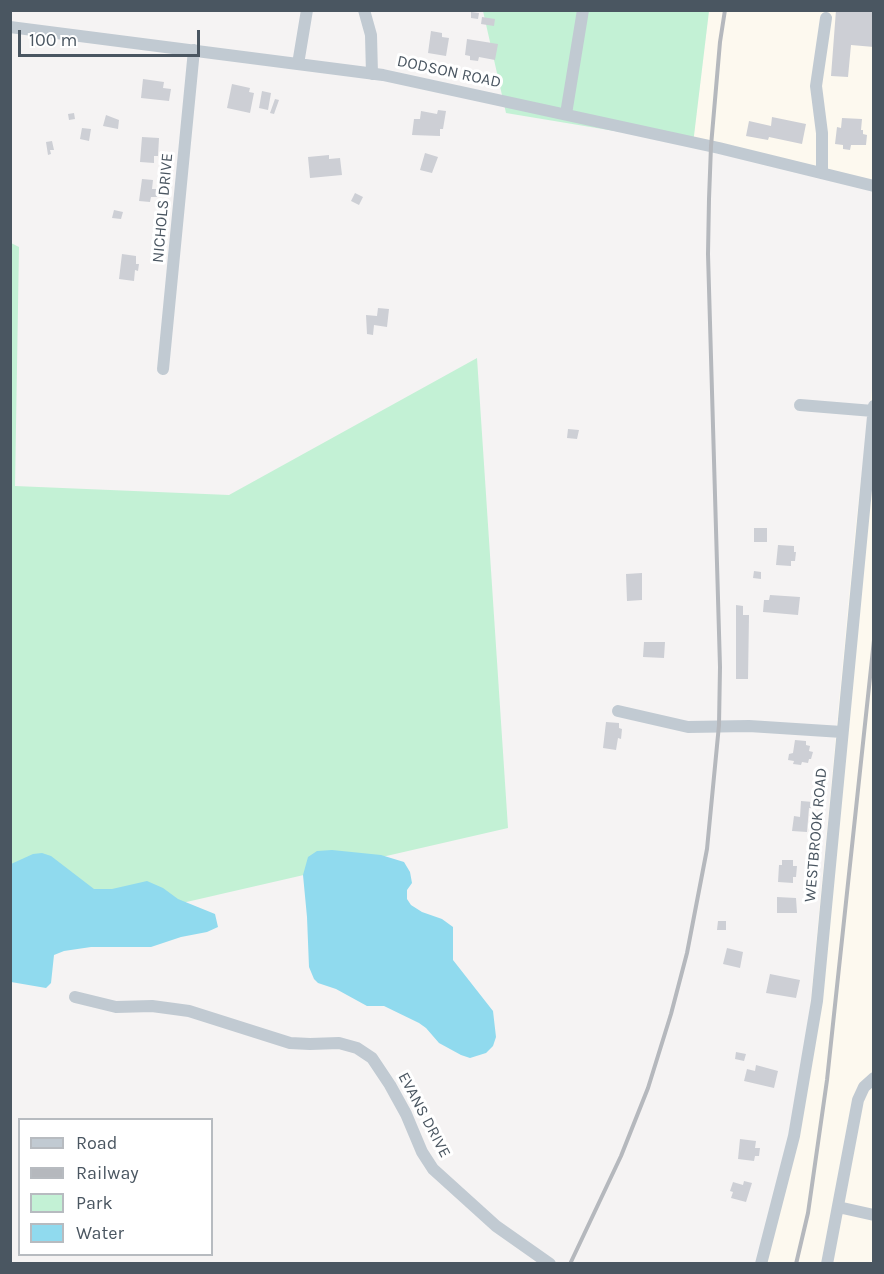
<!DOCTYPE html>
<html>
<head>
<meta charset="utf-8">
<style>
	body { margin:0 }
	#map { position:relative; width:884px; height:1274px; overflow:hidden; background:#f5f3f3; font-family:Karla,sans-serif }
	canvas { display:block }
	.frame { position:absolute; inset:0; border:12px solid #4a5661; pointer-events:none }
	.legend { position:absolute; left:18px; top:1118px; width:195px; height:138px; box-sizing:border-box; background:#fff; border:2px solid #b7bbc0; margin:0; padding:8px 10px; list-style:none; font-size:18px; color:#4a5661 }
	.legend li { display:flex; align-items:center; gap:12px; height:30px }
	.legend b { width:30px; border:2px solid #b7bbc0 }
	.scale { position:absolute; left:18px; top:30px; width:182px; height:27px; box-sizing:border-box; border:3px solid #4a5661; border-top:0; padding-left:8px; font-size:18px; line-height:21px; white-space:nowrap; color:#4a5661; -webkit-text-stroke:4px #fff; paint-order:stroke }
</style>
</head>
<body>
<div id="map">
<canvas width="884" height="1274"></canvas>
<div class="frame"></div>
<ul class="legend">
<li><b style="height:8px;background:#c1cad2"></b>Road</li>
<li><b style="height:8px;background:#b5b8bd"></b>Railway</li>
<li><b style="height:16px;background:#c3f1d5"></b>Park</li>
<li><b style="height:16px;background:#90daee"></b>Water</li>
</ul>
<div class="scale">100 m</div>
</div>
<script>
const context = document.querySelector('canvas').getContext('2d');
context.lineJoin = 'round';
function paint(path, color) {
  context.fillStyle = color;
  context.fill(path, 'evenodd');
}
function poly(rows) {
  const path = new Path2D();
  for (const r of rows) {
    path.moveTo(r[0], r[1]);
    for (let i = 2; i < r.length; i += 2) path.lineTo(r[i], r[i + 1]);
  }
  return path;
}
function strokePath(path, color, width, dash) {
  context.strokeStyle = color;
  context.lineWidth = width;
  context.lineCap = dash ? 'butt' : 'round';
  context.setLineDash(dash || []);
  context.stroke(path);
}
function label(font, color, halo, rows, align = 'center') {
  context.font = font + ' Karla,sans-serif';
  context.lineWidth = 6;
  context.setLineDash([]);
  context.textBaseline = 'middle';
  context.strokeStyle = halo;
  context.fillStyle = color;
  for (const [text, x, y, turn = 0] of rows) {
    context.save();
    context.translate(x, y);
    context.rotate((+turn || 0) * Math.PI / 180);
    context.textAlign = isNaN(turn) ? turn : align;
    if (halo) context.strokeText(text, 0, 0);
    context.fillText(text, 0, 0);
    context.restore();
  }
}
paint(poly([
	[709,11,873,11,873,189,693,144],
	[873,355,873,1263,763,1264,797,1145,856,522,872,388]
]), '#fdf9ef');
paint(poly([
	[483,11,709,11,693,144,506,113],
	[11,243,19,247,15,486,229,495,477,358,508,828,156,909,11,946]
]), '#c3f1d5');
paint(poly([
	[332,850,381,855,404,862,410,872,412,883,407,890,407,899,411,905,422,912,442,919,453,927,453,960,493,1011,496,1037,493,1046,486,1053,470,1058,461,1055,439,1043,426,1028,419,1023,384,1006,367,1006,336,989,318,983,314,979,309,967,307,917,303,875,308,857,317,851],
	[42,853,51,856,94,889,112,889,147,881,163,888,178,899,215,914,218,927,207,932,181,937,151,947,91,947,64,951,54,955,51,983,46,988,11,982,11,864,33,854]
]), '#90daee');
paint(poly([
	[836,10,874,10,874,47,851,45,848,77,831,76],
	[471,12,479,13,478,19,471,18],
	[482,17,495,19,494,26,481,24],
	[431,31,442,33,442,37,449,38,446,56,428,53],
	[467,39,498,44,495,60,479,57,478,61,470,60,470,56,465,55],
	[143,79,164,82,163,88,171,89,169,101,141,98],
	[232,84,250,88,249,92,254,93,250,113,227,108],
	[262,91,271,93,268,110,259,108],
	[275,99,279,100,274,114,270,113],
	[438,110,446,111,443,129,440,129,440,136,412,135,414,119,420,119,421,111,437,114],
	[74,113,75,119,69,120,68,114],
	[106,115,119,120,118,129,103,126],
	[772,117,806,124,802,144,769,137,768,140,746,136,749,121,771,126],
	[842,118,862,119,861,130,863,130,863,134,867,135,866,145,851,145,850,150,843,149,843,145,835,144,837,127,841,128],
	[82,128,91,129,89,141,80,139],
	[142,137,159,138,158,156,154,156,154,163,140,162],
	[52,141,54,150,50,150,51,154,48,155,46,142],
	[425,153,438,157,432,173,420,170],
	[329,155,329,159,340,158,342,175,310,178,308,157],
	[142,179,153,180,152,189,158,189,157,197,151,197,150,202,139,201],
	[355,193,363,197,359,205,351,201],
	[114,210,123,212,121,219,112,218],
	[122,254,136,256,136,264,139,264,138,271,135,270,134,281,119,279],
	[378,308,389,309,387,327,374,325,373,335,367,334,366,315,377,316],
	[568,429,579,430,577,439,567,438],
	[754,528,767,528,767,542,754,542],
	[778,545,794,546,794,552,796,552,795,561,791,561,791,566,776,565],
	[754,571,761,572,761,579,753,578],
	[642,573,642,600,627,601,626,574],
	[770,595,800,597,798,615,763,612,764,600,769,600],
	[736,605,743,606,743,615,749,615,748,679,736,679],
	[644,642,665,642,664,658,643,657],
	[606,722,619,723,619,728,622,729,621,739,618,738,616,750,603,748],
	[795,740,806,741,806,745,810,746,809,751,813,752,811,759,809,759,808,763,802,762,801,765,793,764,794,761,788,760,789,754,793,753],
	[801,801,813,802,812,808,809,808,807,832,792,831,794,816,800,817],
	[782,860,793,860,793,866,797,866,796,877,793,877,793,883,778,882,779,865,782,865],
	[777,897,796,898,797,913,777,913],
	[718,921,726,921,726,930,717,930],
	[727,948,743,952,740,968,723,964],
	[770,974,800,980,796,998,766,993],
	[736,1052,746,1054,744,1061,735,1059],
	[756,1065,778,1071,774,1088,744,1081,747,1069,755,1071],
	[740,1139,756,1141,755,1148,760,1148,759,1156,755,1156,754,1161,738,1159],
	[744,1181,752,1183,746,1202,731,1198,733,1192,730,1191,733,1182,743,1185]
]), '#cdcfd5');
strokePath(poly([
	[364,10,371,35,372,74],
	[10,27,383,75,719,148,874,186],
	[298,64,307,10],
	[566,114,583,10],
	[822,173,822,133,816,86,826,18],
	[163,369,194,50],
	[800,405,873,411],
	[618,711,688,727,749,726,842,732],
	[75,997,116,1007,152,1006,189,1011,290,1043,310,1044,339,1043,357,1048,372,1058,390,1085,406,1114,422,1152,433,1169,496,1226,550,1264],
	[838,1207,874,1215],
	[761,1264,794,1136,817,1001,874,406],
	[827,1264,858,1100,864,1087,874,1078]
]), '#c1cad2', 12);
strokePath(poly([
	[570,1264,621,1156,648,1088,671,1014,687,953,707,849,719,725,720,667,708,254,709,199,711,146,720,42,725,10],
	[796,1264,808,1213,827,1080,874,640]
]), '#b5b8bd', 4);
label('16px', '#4a5661', '#fff', [
	["DODSON ROAD",449,72,12],
	["NICHOLS DRIVE",163,208,-85],
	["WESTBROOK ROAD",816,835,-85],
	["EVANS DRIVE",424,1115,62]
]);
</script>
</body>
</html>
